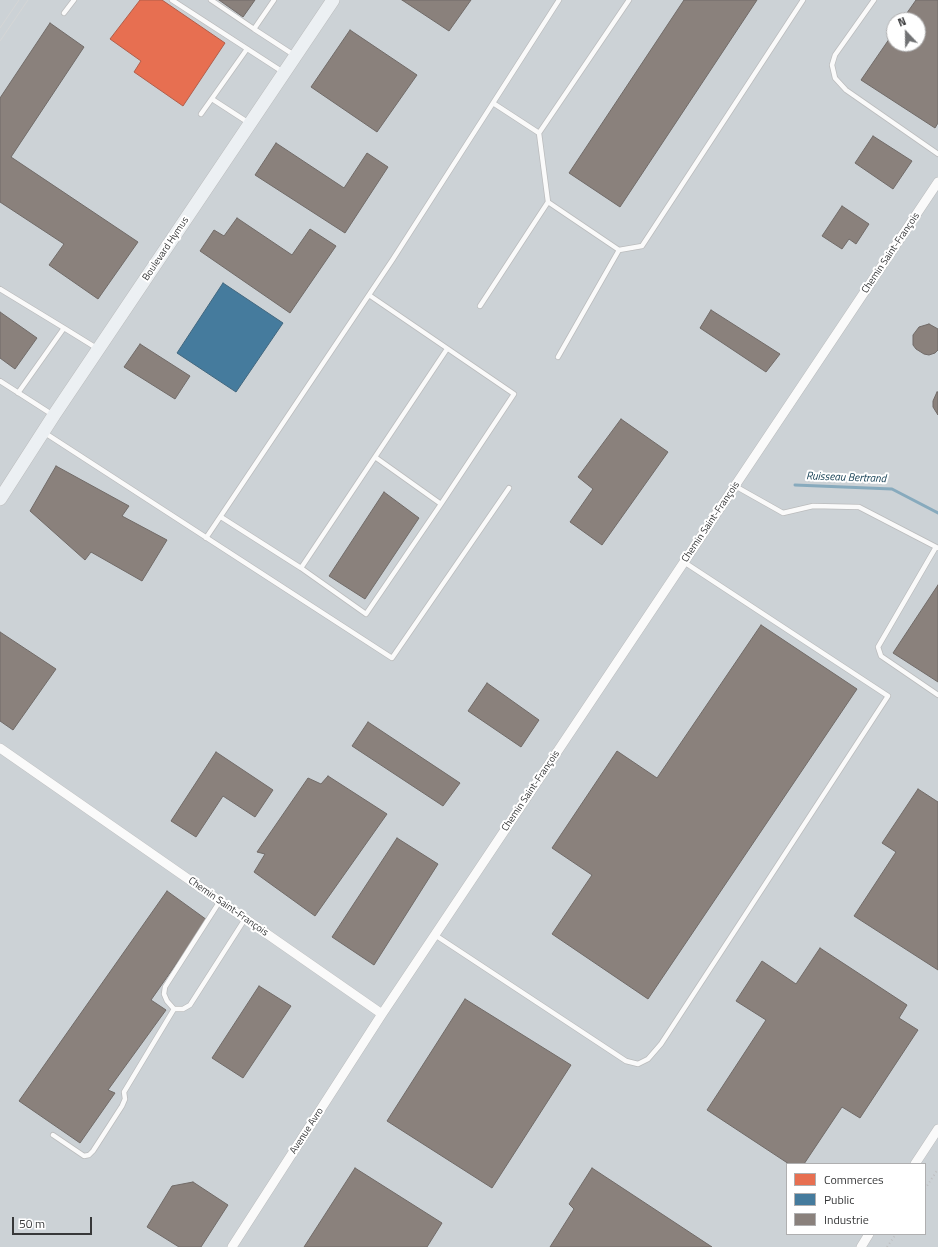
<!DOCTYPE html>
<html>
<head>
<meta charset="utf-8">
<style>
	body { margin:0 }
	#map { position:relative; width:938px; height:1247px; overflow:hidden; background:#dddfe1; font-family:"Titillium Web",sans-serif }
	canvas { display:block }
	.legend { position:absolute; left:786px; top:1163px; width:140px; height:72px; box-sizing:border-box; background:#fff; border:1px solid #afafb0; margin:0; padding:5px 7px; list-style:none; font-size:12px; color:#373839 }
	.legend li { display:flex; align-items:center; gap:8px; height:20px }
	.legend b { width:20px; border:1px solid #afafb0 }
	.north { position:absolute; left:886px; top:12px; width:40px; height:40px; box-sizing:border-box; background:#fff; border:1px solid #afafb0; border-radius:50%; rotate:338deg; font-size:11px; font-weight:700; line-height:16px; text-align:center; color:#373839 }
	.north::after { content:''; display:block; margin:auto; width:14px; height:18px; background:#717274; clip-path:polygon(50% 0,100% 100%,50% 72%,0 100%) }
	.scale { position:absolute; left:12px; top:1217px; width:80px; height:18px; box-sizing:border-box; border:2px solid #373839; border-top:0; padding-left:5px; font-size:12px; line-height:14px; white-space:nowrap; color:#373839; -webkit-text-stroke:3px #fff; paint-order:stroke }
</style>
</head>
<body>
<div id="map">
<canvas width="938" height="1247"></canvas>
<ul class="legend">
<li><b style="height:11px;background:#e76f51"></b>Commerces</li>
<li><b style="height:11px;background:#457b9d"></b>Public</li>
<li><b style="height:11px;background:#8a817c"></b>Industrie</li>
</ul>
<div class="north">N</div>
<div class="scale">50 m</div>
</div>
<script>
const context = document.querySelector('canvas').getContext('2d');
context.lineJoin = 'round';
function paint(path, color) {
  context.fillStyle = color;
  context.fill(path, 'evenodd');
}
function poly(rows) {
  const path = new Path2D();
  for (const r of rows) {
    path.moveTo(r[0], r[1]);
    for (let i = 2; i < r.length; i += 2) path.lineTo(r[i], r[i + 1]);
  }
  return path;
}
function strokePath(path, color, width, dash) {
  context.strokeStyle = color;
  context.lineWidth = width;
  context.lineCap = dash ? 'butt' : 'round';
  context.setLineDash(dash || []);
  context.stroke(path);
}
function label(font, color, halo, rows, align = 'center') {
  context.font = font + ' "Titillium Web",sans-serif';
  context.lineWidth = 4;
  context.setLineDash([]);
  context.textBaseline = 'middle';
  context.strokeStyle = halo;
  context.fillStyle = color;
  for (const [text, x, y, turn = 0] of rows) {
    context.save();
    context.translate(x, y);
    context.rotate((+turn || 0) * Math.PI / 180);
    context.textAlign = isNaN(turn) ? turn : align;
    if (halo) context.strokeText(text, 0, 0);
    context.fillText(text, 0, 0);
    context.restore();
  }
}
paint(poly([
	[0,0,938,0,938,1247,0,1247],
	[894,20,918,20,918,44,894,44],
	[787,1164,925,1164,925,1234,787,1234]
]), '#ccd2d6');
const shops = poly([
	[140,0,162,0,225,43,183,106,134,72,141,61,110,39,140,0]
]);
paint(shops, '#e76f51');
strokePath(shops, '#b25e4a', 1);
const public = poly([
	[223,283,283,323,236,392,177,353,223,283]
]);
paint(public, '#457b9d');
strokePath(public, '#41677f', 1);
const industry = poly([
	[219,0,255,0,243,17,219,0],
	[402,0,471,0,449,31,402,0],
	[684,0,757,0,620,207,569,173,684,0],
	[916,0,938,0,938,123,935,128,861,80,894,32,894,44,918,44,918,20,902,20,916,0],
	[50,23,84,47,11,157,138,242,98,299,49,265,64,244,0,202,0,98,50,23],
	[350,30,417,75,377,132,311,87,350,30],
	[873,136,912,161,893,189,855,163,873,136],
	[276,143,344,188,367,153,388,167,345,233,255,175,276,143],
	[842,206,869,224,856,244,849,239,842,249,822,236,842,206],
	[237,218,292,255,310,229,336,246,290,313,200,251,214,230,224,236,237,218],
	[711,310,780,354,766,372,700,328,711,310],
	[0,312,37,338,15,369,0,358,0,312],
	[929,324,938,329,938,350,935,353,929,355,924,354,916,349,913,345,913,335,919,327,929,324],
	[140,344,190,376,175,399,124,367,140,344],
	[937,392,938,392,938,415,933,407,933,401,937,392],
	[621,419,668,452,602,545,570,522,593,489,578,477,621,419],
	[56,466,129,506,122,516,167,540,142,581,91,552,85,560,30,511,56,466],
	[384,492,419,518,365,599,329,576,384,492],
	[938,585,938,682,893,653,938,585],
	[761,625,857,689,648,999,552,934,592,875,552,848,617,751,657,778,761,625],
	[0,632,56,669,13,730,0,721,0,632],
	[487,683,539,720,521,747,468,711,487,683],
	[368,722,460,783,443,806,352,746,368,722],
	[216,752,273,790,255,817,223,796,196,837,171,821,216,752],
	[328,776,387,814,315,916,254,872,265,854,257,852,308,778,321,784,328,776],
	[918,789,938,802,938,970,854,916,896,852,882,843,918,789],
	[397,838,438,864,374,965,332,937,397,838],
	[167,891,207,920,151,1000,166,1010,108,1090,115,1093,80,1143,19,1101,167,891],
	[820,948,907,1005,899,1018,918,1030,860,1118,842,1107,804,1164,789,1164,707,1110,766,1020,736,1001,762,961,796,984,820,948],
	[259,986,291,1006,243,1078,212,1058,259,986],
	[465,999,571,1065,492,1188,387,1121,465,999],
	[355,1168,442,1223,427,1247,304,1247,355,1168],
	[592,1168,712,1247,550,1247,574,1209,569,1204,592,1168],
	[193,1182,228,1205,201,1247,179,1247,147,1227,172,1186,193,1182]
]);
paint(industry, '#8a817c');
strokePath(industry, '#716b68', 1);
strokePath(poly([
	[795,485,892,489,938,513]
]), '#87aabd', 3);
const lane = poly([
	[172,0,283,72],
	[211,0,254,29],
	[274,0,254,29,294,55],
	[559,0,493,103,539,133,629,0],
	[874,0,835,55,832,65,835,78,846,90,938,154],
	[64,13,74,0],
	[212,99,249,123],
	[201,114,247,49],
	[539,133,548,202,619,250,642,246,803,0],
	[0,289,64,328],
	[480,306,548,202],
	[558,357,619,250],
	[0,381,53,415],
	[18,393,64,328,98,349],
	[45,433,392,658,509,488],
	[375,457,447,349],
	[735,486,783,513,813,506,859,507,938,548],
	[221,517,301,568,375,457,441,504,514,394,369,295],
	[206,538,393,259,493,103],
	[936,547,878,647,881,656,938,695],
	[301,568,366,614,441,504],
	[435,935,626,1061,638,1064,648,1059,661,1044,888,696,684,562],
	[174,1009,183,1009,190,1005,245,919],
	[53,1135,84,1156,89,1155,93,1151,122,1106,125,1099,124,1092,174,1009,167,1001,164,994,165,987,220,901]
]);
const street = poly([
	[0,748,382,1014],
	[915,1164,938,1129],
	[232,1247,382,1014,938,182],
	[861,1247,869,1234]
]);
const secondary = poly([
	[0,499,54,415,333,0]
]);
strokePath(lane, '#bbbcbd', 6);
strokePath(street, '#bbbcbd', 10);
strokePath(secondary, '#bbbcbd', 14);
strokePath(poly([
	[925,1189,938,1169],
	[887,1247,896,1234]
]), '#bfbfc1', 2, [1, 3]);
strokePath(lane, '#fafafa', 4.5);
strokePath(street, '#fafafa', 9);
strokePath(secondary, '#ecf0f3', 13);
strokePath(poly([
	[0,28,19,0],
	[0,41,28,0]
]), '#d5d6d6', 1);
label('10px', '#373839', '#fff', [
	["Boulevard Hymus",166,249,-56],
	["Chemin Saint-François",891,253,-56],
	["Chemin Saint-François",711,522,-56],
	["Chemin Saint-François",531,791,-56],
	["Chemin Saint-François",228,907,35],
	["Avenue Avro",307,1131,-57]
]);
label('italic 11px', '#174155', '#fff', [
	["Ruisseau Bertrand",846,478,2]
]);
</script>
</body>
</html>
